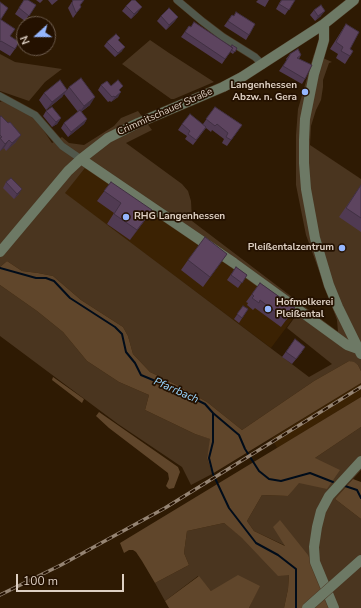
<!DOCTYPE html>
<html>
<head>
<meta charset="utf-8">
<style>
	body { margin:0 }
	#map { position:relative; width:361px; height:608px; overflow:hidden; background:#2e1a03; font-family:"Nunito Sans",sans-serif }
	canvas { display:block }
	.north { position:absolute; left:16px; top:16px; width:40px; height:40px; box-sizing:border-box; background:#241100; border:1px solid #6e5d4e; border-radius:50%; rotate:249deg; font-size:11px; font-weight:700; line-height:16px; text-align:center; color:#ded0c3 }
	.north::after { content:''; display:block; margin:auto; width:14px; height:18px; background:#95b6fd; clip-path:polygon(50% 0,100% 100%,50% 72%,0 100%) }
	.scale { position:absolute; left:16px; top:574px; width:108px; height:18px; box-sizing:border-box; border:2px solid #ded0c3; border-top:0; padding-left:5px; font-size:12px; line-height:14px; white-space:nowrap; color:#ded0c3; -webkit-text-stroke:3px #241100; paint-order:stroke }
</style>
</head>
<body>
<div id="map">
<canvas width="361" height="608"></canvas>
<div class="north">N</div>
<div class="scale">100 m</div>
</div>
<script>
const context = document.querySelector('canvas').getContext('2d');
context.lineJoin = 'round';
function paint(path, color) {
  context.fillStyle = color;
  context.fill(path, 'evenodd');
}
function poly(rows) {
  const path = new Path2D();
  for (const r of rows) {
    path.moveTo(r[0], r[1]);
    for (let i = 2; i < r.length; i += 2) path.lineTo(r[i], r[i + 1]);
  }
  return path;
}
function strokePath(path, color, width, dash) {
  context.strokeStyle = color;
  context.lineWidth = width;
  context.lineCap = dash ? 'butt' : 'round';
  context.setLineDash(dash || []);
  context.stroke(path);
}
function label(font, color, halo, rows, align = 'center') {
  context.font = font + ' "Nunito Sans",sans-serif';
  context.lineWidth = 3.5;
  context.setLineDash([]);
  context.textBaseline = 'middle';
  context.strokeStyle = halo;
  context.fillStyle = color;
  for (const [text, x, y, turn = 0] of rows) {
    context.save();
    context.translate(x, y);
    context.rotate((+turn || 0) * Math.PI / 180);
    context.textAlign = isNaN(turn) ? turn : align;
    if (halo) context.strokeText(text, 0, 0);
    context.fillText(text, 0, 0);
    context.restore();
  }
}
paint(poly([
	[85,168,187,230,300,309,271,348,64,193],
	[361,383,361,397,277,448,272,438]
]), '#3b2203');
paint(poly([
	[150,40,169,53,214,82,174,99,171,99,122,64],
	[0,54,15,62,62,69,45,82,29,101,0,91],
	[314,54,332,62,329,63,323,80,323,87,321,100,316,110,311,126,310,145,361,179,361,371,358,365,349,361,314,381,242,430,207,402,175,384,150,372,133,354,128,336,123,327,81,300,53,276,38,273,22,271,7,261,0,267,0,102,2,101,26,113,38,122,52,143,62,137,69,143,84,145,114,126,121,118,138,111,152,130,126,143,182,184,188,191,191,201,192,221,338,332,337,320,306,235,296,185,296,135,298,109],
	[85,168,187,230,300,310,287,328,332,364,309,377,65,193],
	[0,285,37,311,63,332,87,361,119,382,149,395,145,410,195,434,211,439,207,458,212,474,191,485,182,467,118,424,0,336],
	[361,427,361,470,335,499,361,519,361,608,329,608,286,546,254,531,247,521,262,495,288,496,315,458],
	[224,523,289,575,288,589,284,608,249,608,259,586,211,591,198,576,165,601,155,583,189,565,184,553,187,531]
]), '#4a351f');
paint(poly([
	[7,261,22,271,38,273,53,276,81,300,123,327,128,336,133,354,150,372,175,384,207,402,242,430,314,381,349,361,354,362,358,365,361,371,361,383,212,474,207,458,210,439,195,434,145,410,149,395,119,382,87,361,63,332,37,311,0,285,0,267],
	[53,377,84,399,82,403,52,380],
	[361,397,361,427,315,458,340,470,327,489,299,483,288,496,262,495,247,521,254,531,285,546,273,527,280,520,308,555,329,608,284,608,288,589,289,575,278,576,242,538,224,523,187,531,184,553,189,565,155,583,142,561,136,552,133,550,129,550,124,553,120,543],
	[99,412,178,467,180,472,174,488,169,489,166,486,169,479,168,473,109,428,96,416],
	[353,479,361,482,361,519,335,499],
	[238,575,260,586,249,608,169,608,165,601,199,576,211,591]
]), '#60462b');
strokePath(poly([
	[0,268,36,278,46,278,54,281,70,298,115,327,122,334,126,352,135,363,141,375,177,390,205,404,213,413,213,442,209,458,213,474,229,508,256,543,278,555,296,569,296,608],
	[213,413,239,435,245,449,259,471,269,479,281,481,310,473,333,482],
	[345,486,357,490,361,498]
]), '#000c1a', 2);
const street = poly([
	[177,0,202,21,223,37,255,57,263,65],
	[0,96,35,115,62,146,81,159]
]);
const secondary = poly([
	[324,24,324,40,314,74,305,119,304,140,304,163,306,189,315,238,329,285,338,307,361,354],
	[81,159,234,263,347,345,358,349],
	[0,252,68,171,81,159,108,138,138,123,223,87,242,77,324,24,354,0],
	[334,608,315,562,314,547,317,527,321,511,329,496,361,461]
]);
strokePath(street, '#4a3722', 8);
strokePath(secondary, '#4a3722', 11);
strokePath(street, '#51584c', 7);
strokePath(secondary, '#6d7965', 10);
const rail = poly([
	[0,595,61,565,165,508,361,387]
]);
strokePath(rail, '#958473', 3.5);
strokePath(rail, '#241100', 2, [6]);
const secondaryBridge = poly([
	[307,608,361,560]
]);
strokePath(secondaryBridge, '#4a3722', 11, []);
strokePath(secondaryBridge, '#6d7965', 10);
paint(poly([
	[24,0,36,5,25,21,15,14],
	[36,0,43,0,40,3],
	[48,0,58,0,52,5],
	[73,0,84,0,80,5,81,7,73,18,68,8],
	[258,0,269,0,265,7,256,2],
	[281,0,295,0,285,15,276,9],
	[0,2,1,20,10,36,15,49,10,56,0,50],
	[126,6,138,12,131,19,122,11],
	[314,10,321,16,315,21,310,15],
	[232,15,249,35,246,40,224,26],
	[161,16,178,17,174,22,166,30,157,21],
	[346,24,350,56,345,64,336,58,338,54,330,49],
	[189,26,231,47,237,48,233,54,230,52,222,64,181,37],
	[107,42,122,51,115,57,104,46],
	[290,54,301,55,299,59,305,79,302,84,279,71,287,60,286,59],
	[101,85,120,91,118,97,111,102,110,101,108,102,98,90],
	[69,87,90,105,81,112,87,119,84,124,68,137,61,128,64,123,78,112,64,94,62,97,46,110,39,100,44,93,67,90],
	[215,107,242,125,227,146,222,143,224,139,212,130,211,132,206,128,193,145,185,139,187,136,178,130,182,124,203,124],
	[46,111,61,118,57,124,52,127,43,116],
	[0,117,16,142,6,151,4,148,0,151],
	[6,182,19,194,14,199,3,188],
	[111,182,145,220,130,240,107,224,114,213,97,201],
	[361,185,361,232,339,217],
	[227,254,203,287,181,270,188,260],
	[236,267,247,275,238,288,227,280],
	[260,283,295,308,281,327,255,308,253,310,247,305,248,303,246,302],
	[243,306,248,309,239,323,234,319],
	[295,339,302,352,292,364,282,357]
]), '#503a52');
paint(poly([
	[142,7,138,12,131,19,134,14],
	[325,11,321,16,315,21,318,16],
	[178,17,174,22,166,30,169,25],
	[125,47,122,51,115,57,118,53],
	[67,90,62,97,46,110,52,102],
	[121,92,118,97,111,102,115,97],
	[95,97,90,105,79,113,84,106],
	[61,118,57,124,52,127,56,122],
	[87,119,84,124,68,137,71,132],
	[21,135,16,142,6,151,12,143],
	[9,140,4,148,0,151,5,144],
	[22,189,19,194,14,199,17,194],
	[152,210,145,220,130,240,137,230]
]), '#413042');
const building = poly([
	[24,0,28,0,36,5,29,16,19,8,24,0],
	[73,0,84,0,80,5,81,7,76,13,72,3,73,0],
	[132,0,135,0,142,7,134,14,126,6,132,0],
	[282,0,295,0,289,10,279,4,282,0],
	[0,2,8,8,1,19,0,19,0,2],
	[321,5,325,11,318,16,314,10,321,5],
	[169,8,178,17,169,25,161,16,169,8],
	[236,12,255,24,249,35,228,21,232,15,234,16,236,12],
	[0,19,15,29,10,36,19,42,15,49,1,41,0,42,0,19],
	[194,22,233,48,225,59,185,32,189,26,191,27,194,22],
	[346,24,359,32,350,49,353,51,350,56,341,51,343,47,336,42,346,24],
	[116,34,120,38,118,40,125,47,118,53,107,42,116,34],
	[232,45,237,48,235,52,231,50,233,48,231,47,232,45],
	[298,49,301,55,297,58,312,65,305,79,283,66,290,55,290,54,298,49],
	[81,78,95,97,84,106,69,87,81,78],
	[60,80,67,90,52,102,44,93,60,80],
	[118,80,123,86,119,90,121,92,115,97,114,96,112,97,101,85,107,81,111,86,118,80],
	[52,107,61,118,56,122,46,111,52,107],
	[215,107,242,125,231,140,226,137,228,133,217,124,215,126,206,119,215,107],
	[80,110,87,119,71,132,64,123,80,110],
	[190,114,206,127,196,140,188,134,190,131,182,124,190,114],
	[1,116,8,123,10,122,21,135,12,143,9,140,5,144,0,138,2,137,0,135,0,117,1,116],
	[11,178,22,189,17,194,6,182,11,178],
	[111,182,152,210,137,230,114,214,121,203,104,191,111,182],
	[361,185,361,218,346,208,361,185],
	[205,237,227,254,210,277,188,260,205,237],
	[236,267,247,275,242,283,231,275,236,267],
	[260,283,295,308,286,320,260,300,259,303,252,298,254,296,252,294,260,283],
	[243,306,248,309,242,318,237,314,243,306],
	[295,339,305,347,296,359,286,352,295,339]
]);
paint(building, '#5d445f');
strokePath(building, '#413042', 1);
for (const [x, y, r, color] of [
	[305,92,4,"#95b6fd"],
	[126,217,4,"#95b6fd"],
	[342,248,4,"#95b6fd"],
	[268,309,4,"#95b6fd"]
]) {
  const dot = new Path2D();
  dot.arc(x, y, r, 0, 2 * Math.PI);
  context.fillStyle = color;
  context.fill(dot);
  strokePath(dot, '#241100', 1.5);
}
label('bold 10px', '#ded0c3', '#241100', [
	["Langenhessen",297,86],
	["Abzw. n. Gera",297,98],
	["RHG Langenhessen",134,217,"left"],
	["Pleißentalzentrum",334,248],
	["Hofmolkerei",276,303,"left"],
	["Pleißental",276,315,"left"]
], 'right');
label('10px', '#ded0c3', '#241100', [
	["Crimmitschauer Straße",165,112,-24]
]);
label('italic 11px', '#99d6fe', '#241100', [
	["Pfarrbach",176,391,24]
]);
</script>
</body>
</html>
